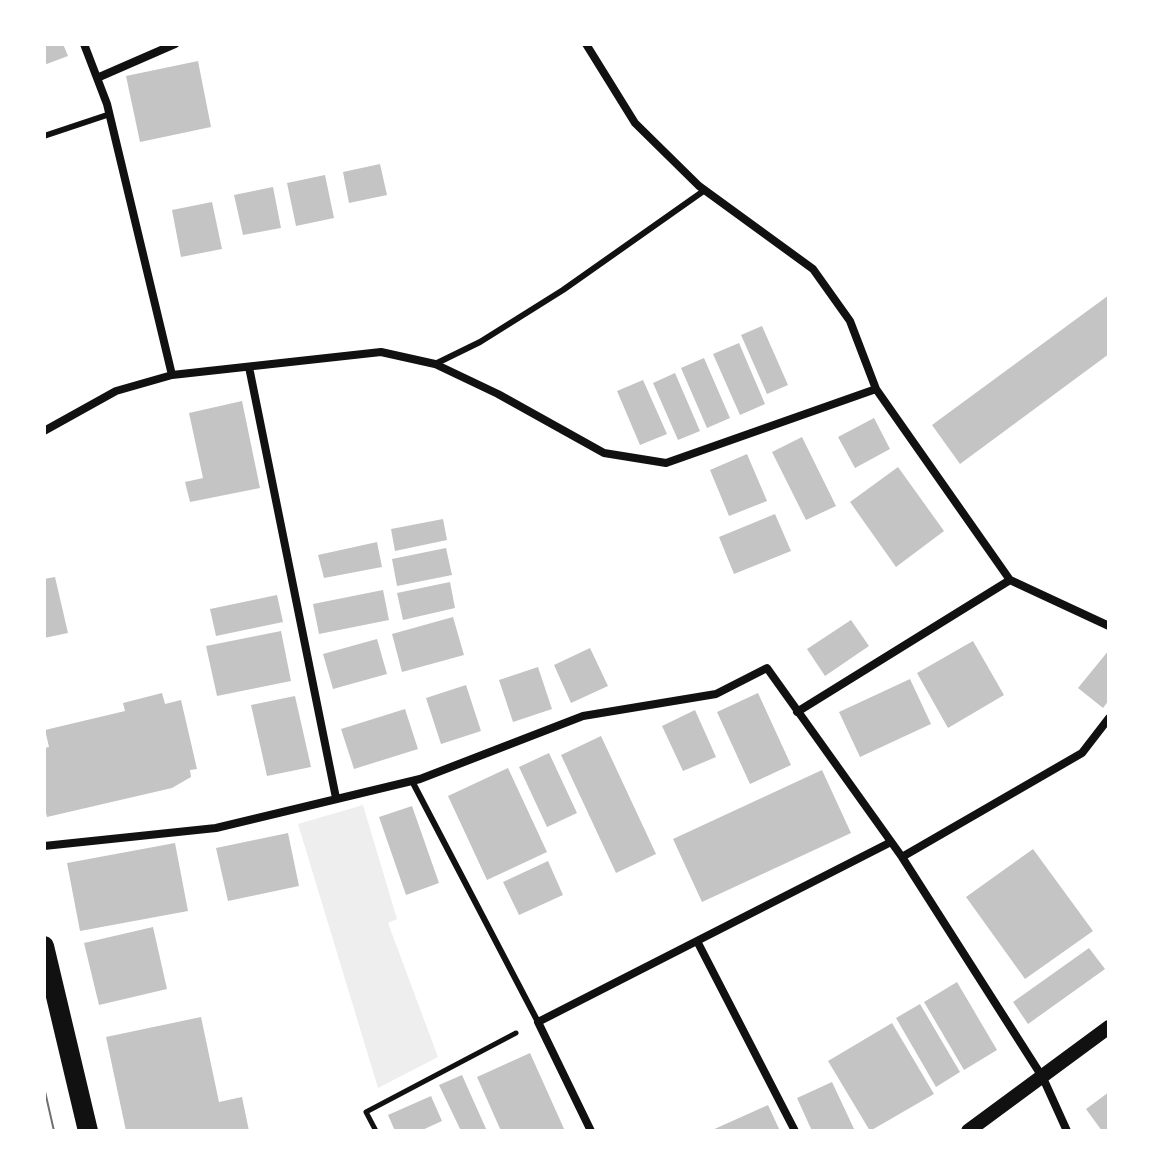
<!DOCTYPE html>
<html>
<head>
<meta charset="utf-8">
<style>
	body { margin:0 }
	#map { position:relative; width:1153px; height:1175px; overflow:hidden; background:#fff; font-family:"Golos Text",sans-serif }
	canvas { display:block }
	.frame { position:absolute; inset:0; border:46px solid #fff; pointer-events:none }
</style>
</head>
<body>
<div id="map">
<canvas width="1153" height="1175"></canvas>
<div class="frame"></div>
</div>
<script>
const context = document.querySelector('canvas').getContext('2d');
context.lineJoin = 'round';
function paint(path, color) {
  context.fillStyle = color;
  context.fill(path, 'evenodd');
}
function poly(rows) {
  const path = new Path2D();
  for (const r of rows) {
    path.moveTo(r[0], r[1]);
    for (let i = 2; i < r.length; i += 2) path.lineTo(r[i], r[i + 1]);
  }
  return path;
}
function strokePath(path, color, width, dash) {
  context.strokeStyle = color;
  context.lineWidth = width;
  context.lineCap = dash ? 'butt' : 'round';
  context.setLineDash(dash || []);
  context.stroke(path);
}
paint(poly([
	[363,805,397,919,388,923,438,1057,378,1088,298,824]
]), '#eee');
paint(poly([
	[44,44,63,44,68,56,44,65],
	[198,61,211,127,140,142,126,76],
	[380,164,387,195,349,203,343,172],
	[325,175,334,218,296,226,287,183],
	[273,187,281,228,243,235,234,195],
	[212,202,222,249,181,257,172,210],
	[1109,295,1109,354,960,464,932,425],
	[762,326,788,385,767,394,741,335],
	[739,343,765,404,740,415,713,354],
	[704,358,730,418,707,428,681,368],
	[675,373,700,431,678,440,653,383],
	[643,380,667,434,640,445,617,391],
	[242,401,260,488,190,502,185,482,203,478,189,413],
	[874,418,890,449,855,468,838,437],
	[802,437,836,506,806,520,772,452],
	[747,454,767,501,729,516,710,470],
	[898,467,944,531,896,567,850,502],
	[775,514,791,551,734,574,719,537],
	[443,519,447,540,395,551,391,529],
	[377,542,382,567,324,578,318,555],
	[446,548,452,575,397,586,392,559],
	[55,577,68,633,44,638,44,579],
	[450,582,455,608,403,620,397,593],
	[383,590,389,620,319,634,313,604],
	[277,595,283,622,216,636,210,609],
	[453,617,464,655,402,672,392,634],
	[851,620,869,646,825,676,807,649],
	[281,631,291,681,217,696,206,646],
	[377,639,387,674,333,689,323,654],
	[973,641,1004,695,948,728,917,673],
	[590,648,608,686,571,703,554,665],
	[1109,650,1109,700,1103,708,1078,688],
	[538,667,552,709,513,722,499,680],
	[910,679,931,724,860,757,839,712],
	[466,685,481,731,441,744,426,698],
	[162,693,165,704,181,700,197,769,190,770,191,777,172,788,47,817,44,804,44,748,49,747,45,730,125,711,123,703],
	[758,693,791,765,750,784,717,712],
	[295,696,311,767,267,776,251,705],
	[405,709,418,749,354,769,341,729],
	[695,710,716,757,683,771,662,726],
	[601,736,656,854,616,873,561,755],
	[549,753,577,813,547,827,519,767],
	[508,768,547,852,487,880,448,796],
	[822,770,851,833,702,902,673,839],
	[412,806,439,883,406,895,379,817],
	[288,833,299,886,228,901,216,848],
	[175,843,188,911,80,931,67,863],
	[1033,849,1093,931,1025,979,966,897],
	[548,861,563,895,519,915,503,882],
	[153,927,167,989,99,1005,84,943],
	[1089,948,1105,969,1028,1024,1013,1002],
	[957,982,997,1050,964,1070,924,1002],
	[920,1004,960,1072,936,1087,896,1018],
	[201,1017,219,1102,242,1097,249,1131,126,1131,106,1037],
	[892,1023,934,1094,870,1131,828,1061],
	[530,1053,565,1131,501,1131,477,1077],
	[462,1075,487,1131,461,1131,439,1085],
	[832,1082,855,1131,812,1131,797,1098],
	[1109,1092,1109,1131,1102,1131,1086,1109],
	[431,1096,442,1121,420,1131,395,1131,388,1115],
	[768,1105,780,1131,710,1131]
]), '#c4c4c4');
strokePath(poly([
	[376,1131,366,1112,516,1033]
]), '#111', 5);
strokePath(poly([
	[44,136,110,114],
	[435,364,480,342,563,290,705,190],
	[412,781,538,1022]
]), '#111', 6);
strokePath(poly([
	[84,44,107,104,172,375],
	[586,44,635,123,699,186,813,269,850,321,876,389,1010,580,1109,626],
	[97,78,175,44],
	[249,367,336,798],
	[44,431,116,391,172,375,381,352,435,364,498,394,604,453,666,463,876,389],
	[797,712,1010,580],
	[44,846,216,828,420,779,583,716,716,694,767,668,902,857,1043,1078,1067,1131],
	[902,857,1082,753,1109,718],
	[697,941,795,1131],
	[591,1131,538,1022,891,842]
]), '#111', 8);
strokePath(poly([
	[968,1131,1109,1027]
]), '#111', 14);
strokePath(poly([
	[44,946,88,1131]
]), '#111', 20);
strokePath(poly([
	[44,1087,54,1131]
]), '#707070', 2);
</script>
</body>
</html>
